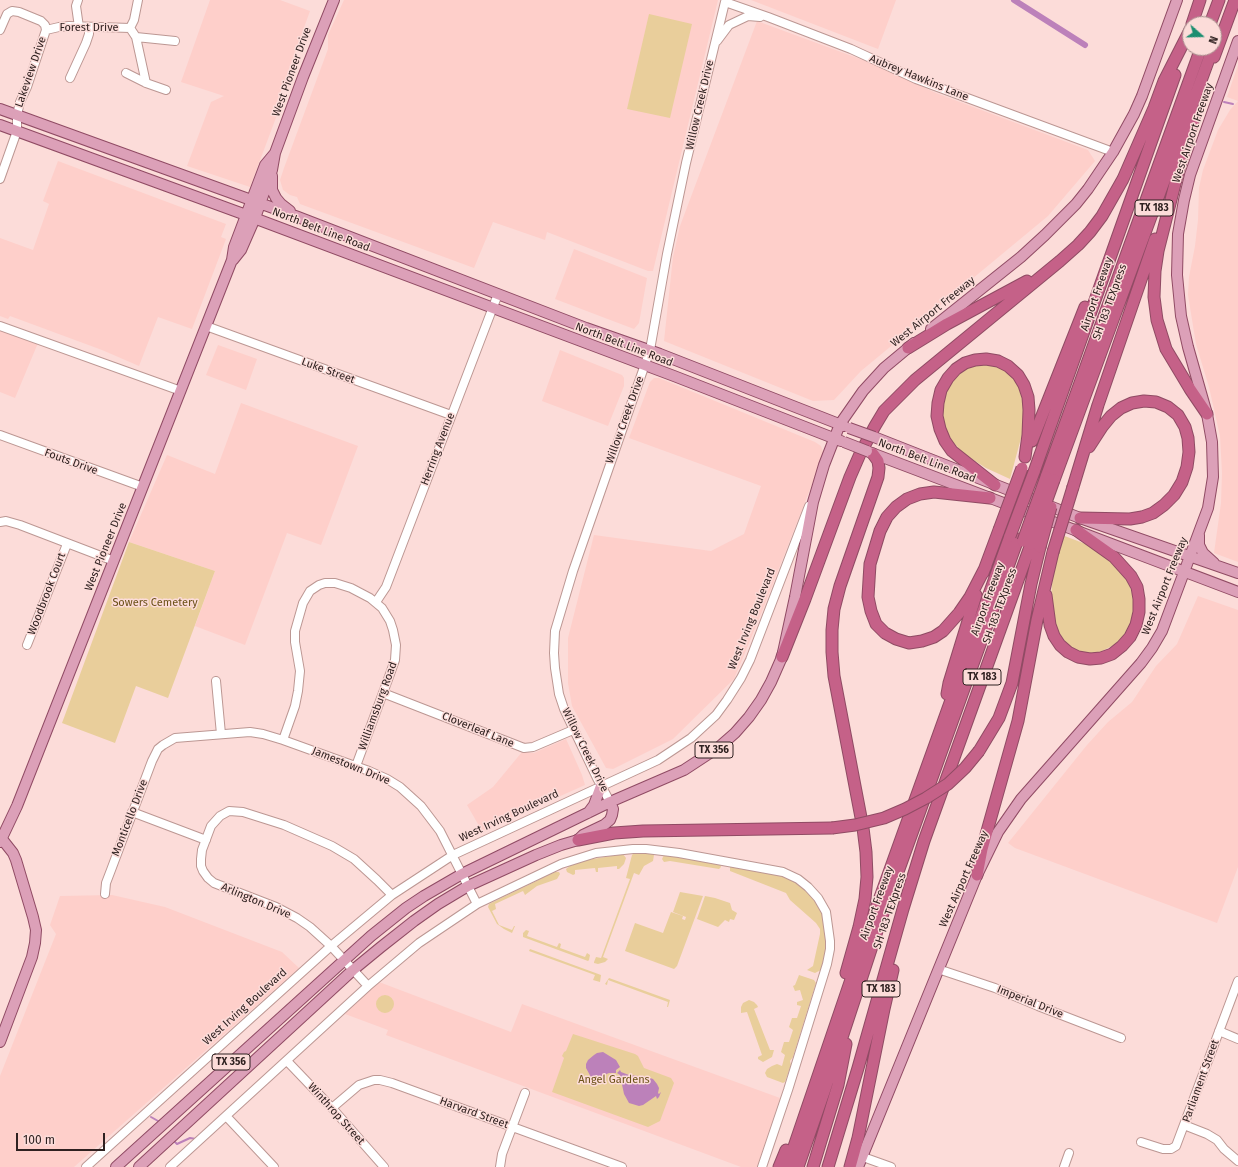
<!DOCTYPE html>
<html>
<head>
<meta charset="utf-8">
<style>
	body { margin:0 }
	#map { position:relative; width:1238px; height:1167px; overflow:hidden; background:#fcdcd9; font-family:"Fira Sans",sans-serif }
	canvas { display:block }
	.north { position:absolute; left:1182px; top:16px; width:40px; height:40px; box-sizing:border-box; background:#fcdcd9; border:1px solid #aa918f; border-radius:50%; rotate:110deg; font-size:11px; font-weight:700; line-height:16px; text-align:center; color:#2f2120 }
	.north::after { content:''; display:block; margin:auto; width:14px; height:18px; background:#1b8e70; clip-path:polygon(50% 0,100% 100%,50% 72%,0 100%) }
	.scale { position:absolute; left:16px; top:1133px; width:89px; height:18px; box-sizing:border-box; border:2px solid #2f2120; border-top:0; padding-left:5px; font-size:12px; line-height:14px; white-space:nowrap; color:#2f2120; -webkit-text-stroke:3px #fcdcd9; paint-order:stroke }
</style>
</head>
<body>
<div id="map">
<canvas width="1238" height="1167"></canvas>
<div class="north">N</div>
<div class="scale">100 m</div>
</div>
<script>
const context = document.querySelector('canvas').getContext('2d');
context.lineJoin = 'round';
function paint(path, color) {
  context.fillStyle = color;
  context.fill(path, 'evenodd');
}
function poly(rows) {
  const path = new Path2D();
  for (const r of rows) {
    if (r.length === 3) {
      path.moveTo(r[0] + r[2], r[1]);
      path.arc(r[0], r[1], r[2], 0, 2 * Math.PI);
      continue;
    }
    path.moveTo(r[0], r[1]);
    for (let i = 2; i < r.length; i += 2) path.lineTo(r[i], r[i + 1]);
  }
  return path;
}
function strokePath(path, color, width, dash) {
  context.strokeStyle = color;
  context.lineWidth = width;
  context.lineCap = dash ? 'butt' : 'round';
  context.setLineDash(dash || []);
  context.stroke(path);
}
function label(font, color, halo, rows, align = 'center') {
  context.font = font + ' "Fira Sans",sans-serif';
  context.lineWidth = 3;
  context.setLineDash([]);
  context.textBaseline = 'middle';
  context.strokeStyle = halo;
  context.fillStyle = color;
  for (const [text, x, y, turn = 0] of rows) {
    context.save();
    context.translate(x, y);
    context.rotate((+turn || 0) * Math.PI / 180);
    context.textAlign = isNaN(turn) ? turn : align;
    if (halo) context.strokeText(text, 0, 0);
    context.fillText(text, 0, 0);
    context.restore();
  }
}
paint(poly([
	[210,0,280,0,310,11,273,113,277,115,250,187,187,166,211,102,224,96,181,82],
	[344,0,718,0,653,271,648,271,547,232,545,240,493,222,474,268,300,204,297,197,290,195,283,190,280,180,284,168,328,49,328,35],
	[751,0,896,0,878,49],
	[757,21,871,63,936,93,1088,150,1095,161,1048,216,861,371,834,400,813,401,664,341,673,257,680,226],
	[1238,65,1238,562,1214,553,1221,503,1222,473,1220,436,1209,387,1196,344,1188,295,1189,277,1195,246,1198,220,1199,188,1203,170,1218,130,1230,110,1238,101,1227,97],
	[58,161,226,224,221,237,226,239,192,329,158,317,139,366,102,350,10,316,8,319,0,316,0,238,33,250,49,204,43,201],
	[574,249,647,278,639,323,634,329,555,299],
	[0,329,38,343,15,398,0,392],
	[218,345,257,359,246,390,206,375],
	[560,350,622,375,624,378,624,386,608,426,542,401],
	[654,378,659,378,815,442,821,446,823,452,822,459,761,614,734,679,673,739,613,769,606,768,572,706,568,683,568,638,594,535,711,551,744,534,761,486,629,438,650,382],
	[241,403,358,446,321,545,287,533,245,645,195,626,215,571,129,542,167,455,215,474],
	[1198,596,1238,610,1238,867,1217,923,1015,848,1008,843,1087,745,1108,722,1132,702,1156,666,1177,644],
	[566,739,582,775,585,785,482,831,467,805,493,787,522,752,534,753],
	[112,895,165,907,282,952,299,968,74,1167,0,1167,0,1076,56,934,50,925,60,896],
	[379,982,511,1032,522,1004,780,1098,757,1167,741,1167,386,1035,388,1030,345,1014]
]), '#fecfca');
paint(poly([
	[649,14,692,24,670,118,627,109],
	[976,363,994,364,1003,367,1013,375,1019,385,1024,400,1024,427,1010,479,986,468,964,454,952,441,943,423,941,407,947,387,963,369],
	[1062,535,1091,546,1121,569,1129,583,1134,600,1133,616,1131,625,1124,636,1114,645,1100,652,1087,654,1068,646,1056,628,1051,607,1051,598,1053,573],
	[129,542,215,571,168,698,136,686,115,743,62,723],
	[634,853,652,854,654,855,653,861,644,866,639,875,634,873,603,957,608,959,605,962,598,964,594,963,594,962,596,957,601,958,630,879,626,878,632,855],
	[623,854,626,858,624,864,619,869,617,869,617,866,598,868,598,872,596,872,595,868,575,870,575,874,573,875,567,872,566,869,570,866,587,860],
	[664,855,720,863,721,867,719,869,670,861,664,862,662,859],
	[730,866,789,877,811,893,823,912,828,939,821,970,815,973,807,970,813,966,820,934,820,929,816,923,790,900,786,893,730,871],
	[555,872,559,872,560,874,557,879,537,886,525,895,523,891,495,904,496,909,492,911,499,925,512,930,514,926,515,926,512,933,504,929,497,924,488,907,489,904],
	[680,892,703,896,677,966,674,969,625,951,635,923,663,933,671,912,683,916,682,919,685,920,686,917,673,912],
	[705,896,715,898,730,903,732,910,737,913,734,920,730,919,729,922,725,920,718,927,697,919],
	[526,930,529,931,527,936,557,947,559,943,561,944,560,948,585,957,587,953,590,955,589,960,588,961,523,937,523,933],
	[530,949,601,975,600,982,593,980,595,975,529,951],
	[799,975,814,980,816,983,793,1057,790,1061,791,1065,785,1082,783,1083,767,1077,765,1073,767,1069,772,1066,777,1064,782,1066,785,1055,781,1052,784,1042,789,1042,793,1030,789,1027,792,1018,797,1018,801,1006,797,1005,797,1002,803,1000,800,990,795,991,793,986,795,985],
	[609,978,670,1000,668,1007,667,1007,668,1002,608,980,607,985,605,984],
	[385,1004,9],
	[749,1000,754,1002,757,1005,758,1007,754,1009,770,1050,774,1050,772,1057,763,1062,758,1059,758,1057,762,1055,747,1012,741,1013,741,1007,743,1003],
	[573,1034,635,1054,638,1056,644,1068,671,1078,674,1083,660,1121,648,1127,552,1092,564,1058,562,1056,564,1052,566,1051]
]), '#e9ce9b');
paint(poly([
	[603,1052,616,1060,620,1067,616,1070,616,1073,609,1073,595,1079,592,1079,586,1068,586,1064,588,1060,594,1055,597,1053],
	[620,1070,621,1072,629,1075,647,1077,653,1079,657,1084,659,1088,658,1093,659,1094,661,1092,659,1097,657,1099,656,1096,643,1105,639,1106,629,1103,624,1094,620,1075,617,1073]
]), '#bc81ba');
strokePath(poly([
	[1224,102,1233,104],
	[151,1117,158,1121],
	[175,1142,177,1144,190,1138,196,1139]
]), '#bc81ba', 2);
strokePath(poly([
	[1014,0,1085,45]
]), '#bc81ba', 6);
const minor = poly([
	[78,0,76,6,79,27],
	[130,28,134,20,138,0],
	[0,30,7,14,12,11,19,12,41,21,45,25,46,30],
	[46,30,59,27,69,26,130,28,136,37,175,41],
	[136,37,146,83],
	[717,41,729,25,748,16,760,17],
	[126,73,146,83,166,90],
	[70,78,86,43,89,34,89,27],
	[0,179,17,131,17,115,20,102,27,87,46,30],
	[0,326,181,391],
	[206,326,451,415],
	[0,435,143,487],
	[0,522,6,521,20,525,114,561],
	[376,602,386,587,498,294],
	[27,645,67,544],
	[216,681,221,734],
	[383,693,524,748,533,747,573,730],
	[283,740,295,706,298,691,300,671,295,642,295,631,303,603,310,591,319,585,325,583,335,583,351,588,370,598,382,608,390,621,393,630,396,645,395,660,390,674,356,766],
	[610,802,597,778,564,709,559,694,555,668,554,653,555,631,573,571,650,350,667,254,686,163,725,2,768,17,851,49,916,79,1113,152],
	[132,812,206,840],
	[105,894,106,883,111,870,152,761,158,749,163,745,175,738,250,732,263,734,283,740,369,771,387,779,400,787,421,806,440,831,477,904],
	[938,969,995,988,1038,1006,1121,1038],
	[368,986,331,946,310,927,297,918,276,907,214,883,208,878,203,871,201,866,201,859,202,850,211,826,220,816,229,811,243,812,284,825,332,846,354,859,377,880,392,895],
	[1219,1031,1238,1039],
	[287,1061,332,1108,384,1167],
	[332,1108,359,1085,374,1080,380,1080,392,1083,622,1167],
	[226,1116,274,1167],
	[1184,1125,1207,1134,1217,1140,1224,1149,1238,1161],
	[1141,1142,1163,1149,1171,1149,1176,1146,1238,981],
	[863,1157,891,1167],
	[86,1167,331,946,392,895,453,855,658,760,691,738,716,715,727,700,741,678,750,660,809,506],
	[170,1167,368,986,419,943,477,904,561,864,596,853,633,849,646,849,679,853,783,872,798,879,808,887,818,898,826,912,830,941,830,949,827,964,788,1090,762,1167],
	[500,1167,502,1154,525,1093],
	[1064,1167,1069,1153]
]);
const major = poly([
	[0,109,298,217,586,328,660,354,844,426],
	[0,125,246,215,674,376,841,441],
	[272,176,272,190,276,198,281,204,290,211],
	[233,260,241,250,255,218,272,170,275,153,303,77,334,0],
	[931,329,1021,257,1045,235,1076,204,1088,189,1113,152,1134,114,1142,96,1177,0],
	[874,437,1080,518,1238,573],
	[869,452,1238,592],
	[1199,535,1199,545,1203,553,1214,563],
	[588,813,594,805,601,786],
	[0,842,17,806,232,260,234,247,265,165,275,153],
	[0,1042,32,957,35,943,36,930,33,917,16,860,13,853,2,839],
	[116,1167,371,936,406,908,424,896,462,874,610,802,684,770,719,747,735,733,749,717,761,700,771,682,782,657,795,597,813,502,824,465,840,424,863,391,884,368,914,343],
	[139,1167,353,970,381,947,414,921,438,904,468,886,536,855,561,845,578,840,583,835,604,825,610,820,612,815,613,809,610,802],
	[858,1167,977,875,998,832,1021,799,1141,663,1152,648,1162,631,1208,508,1213,477,1212,442,1207,414,1188,347,1181,316,1177,275,1178,234,1184,200,1190,175,1238,41]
]);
const highway = poly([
	[1192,24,1200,0],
	[1210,24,1219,0],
	[1214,57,1235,0],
	[1195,115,1179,168,1158,251,1155,271,1154,297,1157,320,1166,349,1190,389,1207,414],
	[908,348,947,324,1027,281],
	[1032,441,1085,307],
	[1034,472,1175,75],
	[1046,477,1201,48],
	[1054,480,1213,48],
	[995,485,952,451,945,441,940,429,937,416,938,403,941,390,948,378,956,369,965,363,975,360,986,359,998,361,1008,366,1018,375,1024,385,1028,397,1029,410,1028,435,1025,457],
	[1073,487,1098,405,1155,239],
	[1080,518,1130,519,1142,517,1153,513,1164,505,1174,495,1182,482,1187,467,1189,452,1188,438,1185,427,1178,415,1168,407,1156,402,1144,401,1132,403,1121,408,1111,416,1102,427,1089,447],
	[986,566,970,597,959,613,943,631,934,637,922,641,909,643,896,639,885,633,876,624,871,611,868,597,870,564,880,531,887,517,896,507,907,499,920,494,934,492,990,498],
	[983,573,999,530],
	[1046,595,1050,625,1054,636,1060,645,1068,652,1078,657,1090,659,1101,658,1112,654,1122,646,1130,637,1136,625,1139,612,1139,599,1137,587,1131,576,1114,557,1076,530],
	[782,657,805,599,850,477,860,454,875,426,884,411,915,380,1060,261,1078,245,1090,232,1102,216,1123,179,1154,108,1164,81,1190,30],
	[947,694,949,683,976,595],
	[979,751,999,718,1012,683,1031,584,1040,547],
	[578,840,614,833,643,831,832,828],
	[977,875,982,849,1018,721,1037,620,1053,552],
	[846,973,859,927,865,899,867,877,866,852,863,828,834,676,832,652,832,630,834,609,840,586,878,477,879,468,878,461,873,454],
	[779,1167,786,1150],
	[787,1167,860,953,1010,536],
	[798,1167,824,1092,881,919,1018,539],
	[813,1167,838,1085,846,1044],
	[828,1167,858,1068,903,909,924,841,1031,544],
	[850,1167,858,1138,884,1009,893,970]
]);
strokePath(minor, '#bc9793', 10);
strokePath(major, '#904b64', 12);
strokePath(highway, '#904b64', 13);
strokePath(minor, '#fff', 8);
strokePath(major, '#dca0b8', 10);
strokePath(highway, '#c56188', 11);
const majorBridge = poly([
	[849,428,874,437],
	[844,442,867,451]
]);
const highwayBridge = poly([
	[999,530,1022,468],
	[1010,536,1034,472],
	[1023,541,1046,477],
	[1031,544,1054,480],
	[1040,547,1051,507],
	[1053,552,1073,487],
	[832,828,855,825,884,818,905,809,926,798,948,784,965,768,979,751]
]);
strokePath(majorBridge, '#904b64', 12, []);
strokePath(highwayBridge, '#904b64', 13, []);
strokePath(majorBridge, '#dca0b8', 10);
strokePath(highwayBridge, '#c56188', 11);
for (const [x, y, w] of [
	[1154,208,38],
	[982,677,38],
	[714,750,38],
	[881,989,38],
	[231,1062,38]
]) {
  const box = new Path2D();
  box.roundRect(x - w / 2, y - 8, w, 16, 3);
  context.fillStyle = '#fcdcd9';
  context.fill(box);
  strokePath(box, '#2f2120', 1);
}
label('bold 10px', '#2f2120', null, [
	["TX 183",1154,208],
	["TX 183",982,677],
	["TX 356",714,750],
	["TX 183",881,989],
	["TX 356",231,1062]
]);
label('11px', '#2f2120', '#fcdcd9', [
	["Forest Drive",89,28],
	["Lakeview Drive",31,72,-71],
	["West Pioneer Drive",292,72,-70],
	["Aubrey Hawkins Lane",919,78,22],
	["Willow Creek Drive",700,105,-77],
	["West Airport Freeway",1193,133,-71],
	["North Belt Line Road",321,230,21],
	["Airport Freeway",1097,294,-71],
	["SH 183 TEXpress",1110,302,-70],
	["West Airport Freeway",933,312,-39],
	["North Belt Line Road",624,345,21],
	["Luke Street",328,371,20],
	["Willow Creek Drive",625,420,-70],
	["Herring Avenue",438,449,-69],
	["North Belt Line Road",927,461,21],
	["Fouts Drive",71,462,20],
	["West Pioneer Drive",106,547,-68],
	["West Airport Freeway",1165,586,-68],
	["Woodbrook Court",47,594,-69],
	["Airport Freeway",988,599,-70],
	["SH 183 TEXpress",1000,606,-70],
	["West Irving Boulevard",752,619,-68],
	["Williamsburg Road",378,706,-70],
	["Cloverleaf Lane",478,730,22],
	["Willow Creek Drive",585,750,64],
	["Jamestown Drive",351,766,22],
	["West Irving Boulevard",509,816,-25],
	["Monticello Drive",130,818,-69],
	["West Airport Freeway",964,879,-66],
	["Arlington Drive",256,901,23],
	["Airport Freeway",877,903,-70],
	["SH 183 TEXpress",890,911,-71],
	["Imperial Drive",1030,1002,22],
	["West Irving Boulevard",245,1007,-42],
	["Parliament Street",1201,1081,-70],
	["Harvard Street",474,1113,20],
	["Winthrop Street",336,1114,48]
]);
label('11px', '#6c5218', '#fcdcd9', [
	["Sowers Cemetery",155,603],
	["Angel Gardens",614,1080]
]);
</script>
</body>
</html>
